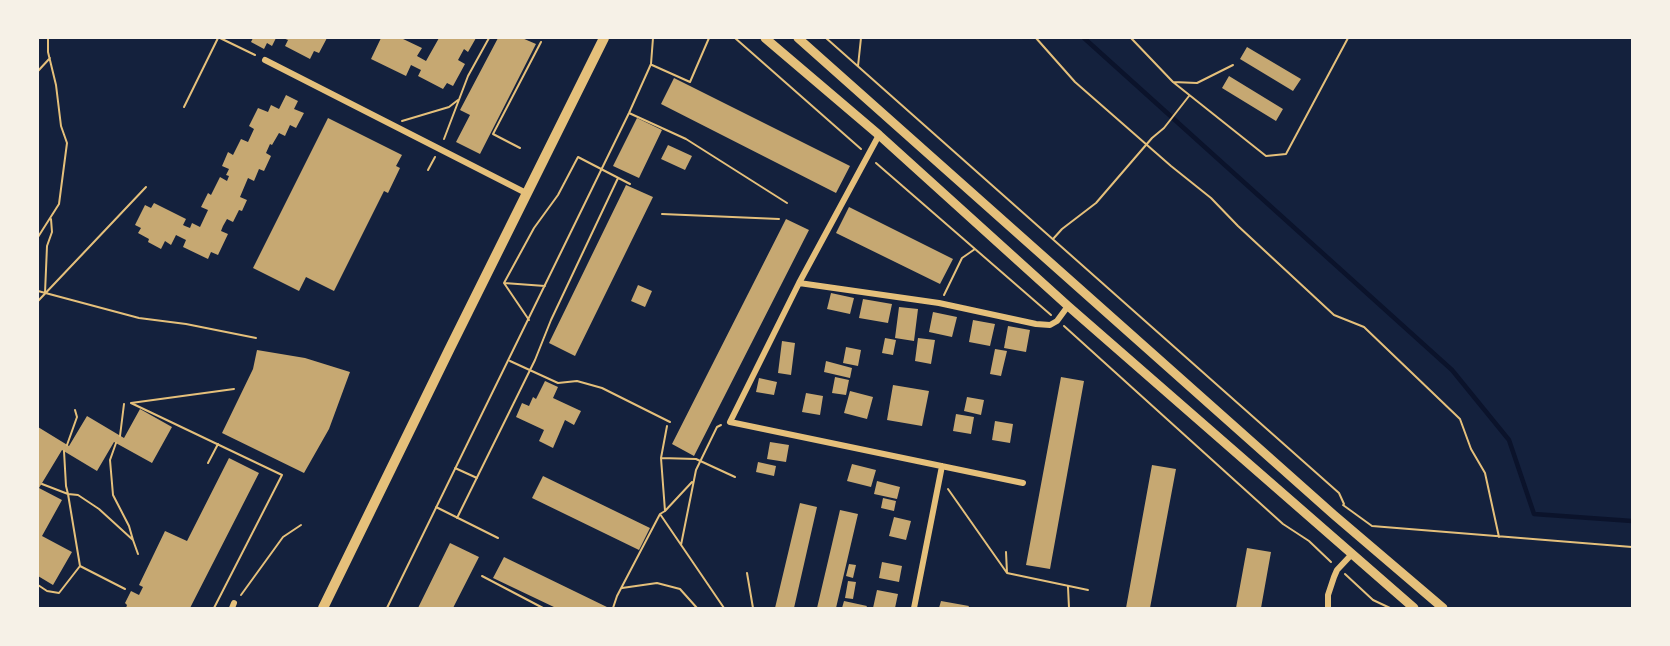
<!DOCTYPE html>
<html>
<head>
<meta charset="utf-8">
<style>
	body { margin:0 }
	#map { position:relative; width:1670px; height:646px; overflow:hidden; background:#14213d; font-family:"Sofia Sans Condensed",sans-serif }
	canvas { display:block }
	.frame { position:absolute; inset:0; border:39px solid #f6f1e7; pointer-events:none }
</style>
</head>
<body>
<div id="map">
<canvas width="1670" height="646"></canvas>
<div class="frame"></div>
</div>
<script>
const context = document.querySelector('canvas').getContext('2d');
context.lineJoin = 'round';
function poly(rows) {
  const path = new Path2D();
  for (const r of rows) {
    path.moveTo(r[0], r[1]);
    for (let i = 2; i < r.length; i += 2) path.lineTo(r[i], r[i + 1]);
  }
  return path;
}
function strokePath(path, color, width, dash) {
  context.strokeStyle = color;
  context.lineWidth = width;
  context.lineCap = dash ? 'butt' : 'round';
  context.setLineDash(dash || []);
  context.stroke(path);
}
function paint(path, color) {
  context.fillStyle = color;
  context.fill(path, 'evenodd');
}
strokePath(poly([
	[1084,38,1452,370,1509,440,1534,514,1632,521]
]), '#0b132b', 4.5);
paint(poly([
	[253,38,276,38,272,46,267,43,264,49,251,42],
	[283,38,327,38,319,53,314,51,310,59,285,46,288,40],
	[381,38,401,38,422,48,417,56,426,61,439,38,476,38,468,52,464,49,458,60,465,64,453,86,447,83,443,89,418,76,421,70,411,65,406,76,371,59],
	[498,38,522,38,536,44,480,154,456,142,470,115,460,110],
	[1247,47,1301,79,1293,91,1240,59],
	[1229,76,1283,109,1276,121,1222,88],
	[674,78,850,166,836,193,661,104],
	[286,95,298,101,294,109,304,113,296,128,290,125,285,136,279,133,272,145,270,144,266,153,271,156,264,171,259,169,254,181,248,178,240,197,247,200,242,211,239,210,233,222,227,219,223,226,221,231,228,234,218,255,211,252,208,259,183,247,186,240,176,235,171,245,165,241,161,249,148,242,149,239,138,233,141,228,135,225,145,205,151,208,154,203,186,219,183,225,185,226,190,228,192,223,200,227,208,210,201,207,208,193,211,195,220,177,227,181,229,176,226,175,229,169,222,166,228,152,233,155,241,139,248,142,254,129,249,126,258,108,268,112,271,105,279,109],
	[328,118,402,155,396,166,400,168,388,193,384,191,334,291,306,277,299,291,253,268],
	[637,118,662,130,639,178,613,166],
	[668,145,692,156,685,170,661,159],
	[626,185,653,197,575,356,549,343],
	[849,207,953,259,940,284,836,233],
	[786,219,809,230,694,456,672,444],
	[638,285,652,291,645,307,631,301],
	[831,293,854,298,850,314,827,309],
	[863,299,892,304,888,323,859,318],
	[899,307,918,309,914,341,895,338],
	[933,312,957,317,952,337,929,332],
	[973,320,995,324,990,346,969,342],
	[1008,326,1030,330,1026,352,1004,348],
	[885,338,896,340,893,355,882,353],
	[918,338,935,340,931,364,915,361],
	[782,341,795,343,791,375,778,373],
	[846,347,861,350,858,366,843,363],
	[995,349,1007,351,1001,376,990,374],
	[257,350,305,358,350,372,329,429,304,473,222,433,253,369],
	[826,361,852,368,850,378,824,372],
	[835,377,849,380,846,395,832,393],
	[1061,377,1084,381,1050,569,1026,565],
	[759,378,777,382,774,395,756,392],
	[545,381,558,387,553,398,581,411,574,425,565,420,553,448,539,441,544,430,516,417,522,403,529,406,533,397,536,399],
	[893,385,929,391,922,426,887,420],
	[850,391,873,397,867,419,844,413],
	[806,393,823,396,820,415,802,412],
	[967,397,984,400,981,415,964,411],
	[140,409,172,427,152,463,114,442,97,471,62,450,39,488,62,500,42,536,72,552,53,585,38,576,38,427,69,446,87,416,124,438],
	[956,414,974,417,971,434,953,431],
	[995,421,1013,424,1010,443,992,440],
	[770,442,789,445,786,462,767,459],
	[229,458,259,473,190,608,126,608,127,605,125,603,131,591,139,595,143,587,139,585,165,531,187,541],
	[758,462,776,466,774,476,756,472],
	[852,464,876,470,871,487,847,481],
	[1152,465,1176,469,1150,608,1126,608],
	[543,476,650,528,639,550,532,498],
	[877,481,900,487,897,499,874,494],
	[883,498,896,501,894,511,881,508],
	[800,503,817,507,794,608,775,608],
	[840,510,858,514,836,608,817,608],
	[894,517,911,521,906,540,889,536],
	[450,543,479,557,453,608,418,608],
	[1247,548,1271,552,1261,608,1236,608],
	[504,557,609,608,556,608,493,578],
	[882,562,902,566,899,582,879,578],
	[849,564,856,565,853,578,846,576],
	[848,581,856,582,853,599,845,598],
	[877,590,898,594,895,608,873,608],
	[844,601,867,606,866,608,842,608],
	[941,601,969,606,968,608,939,608]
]), '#c6a872');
strokePath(poly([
	[220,38,255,55],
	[735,38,861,149],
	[826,38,1339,493,1344,504],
	[1036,38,1075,82,1171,166,1211,198,1238,226,1334,315,1364,327,1460,419,1471,449,1485,473,1499,537],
	[1131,38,1173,82,1197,83,1233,65],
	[652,65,690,82,709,38],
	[858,66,861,38],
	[38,71,50,58],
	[1173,82,1266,156,1286,154,1348,38],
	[184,107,218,38],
	[629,113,686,139,787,203],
	[402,121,449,107,458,100],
	[444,139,468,76,489,38],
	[520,148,493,134,541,42],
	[876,163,1051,315],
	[428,170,435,157],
	[662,214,779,219],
	[38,237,59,204,67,143,61,126,56,85,48,52,48,38],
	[1053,239,1062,229,1096,203,1152,138,1164,128,1189,96],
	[504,283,534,228,558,195,578,157,630,184],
	[38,291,139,318,186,324,256,338],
	[45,293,47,246,52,232,51,219],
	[944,295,962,258,975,249],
	[38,301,146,187],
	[529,320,504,283,545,286],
	[1064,326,1283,524,1309,541,1331,562],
	[510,361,558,383,577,381,602,388,670,422],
	[131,403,282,475,214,608],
	[131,403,234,389],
	[120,436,124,404],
	[67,445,77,417,75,410],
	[64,451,66,486,68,494,78,495,99,509,133,540,129,526,113,495,110,460,116,443],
	[661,458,696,459,735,477],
	[208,463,218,444],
	[455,468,477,478],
	[42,484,68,494,80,566,125,589],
	[948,489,1007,573,1088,590],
	[1343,505,1372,526,1632,547],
	[436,507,498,538],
	[665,511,692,482],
	[660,514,665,511,661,458,667,426],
	[457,518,535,360,551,320,618,178],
	[133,540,138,554],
	[681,545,696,470,717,427,721,425],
	[1006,552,1007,573],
	[747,573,753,608],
	[1345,574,1373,600,1390,608],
	[482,576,543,608],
	[38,585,47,591,59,593,80,566],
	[1068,587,1069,608],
	[622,588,657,583,680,589,697,608],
	[241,595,283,537,301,525],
	[387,608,629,113,651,64,653,38],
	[613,608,617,596,660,514,724,608]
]), '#e5c07b', 2);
strokePath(poly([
	[265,60,526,193],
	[879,135,799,283,730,422,1023,483],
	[799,283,939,303,1036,324,1050,325,1057,321,1068,306],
	[232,608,234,603],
	[914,608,942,466],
	[1328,608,1328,595,1334,577,1337,570,1352,554]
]), '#e5c07b', 6);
strokePath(poly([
	[765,38,879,135,1068,306,1414,608],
	[798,38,1334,515,1443,608]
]), '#e5c07b', 9);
strokePath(poly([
	[323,608,450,348,604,38]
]), '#e5c07b', 10);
</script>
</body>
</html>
